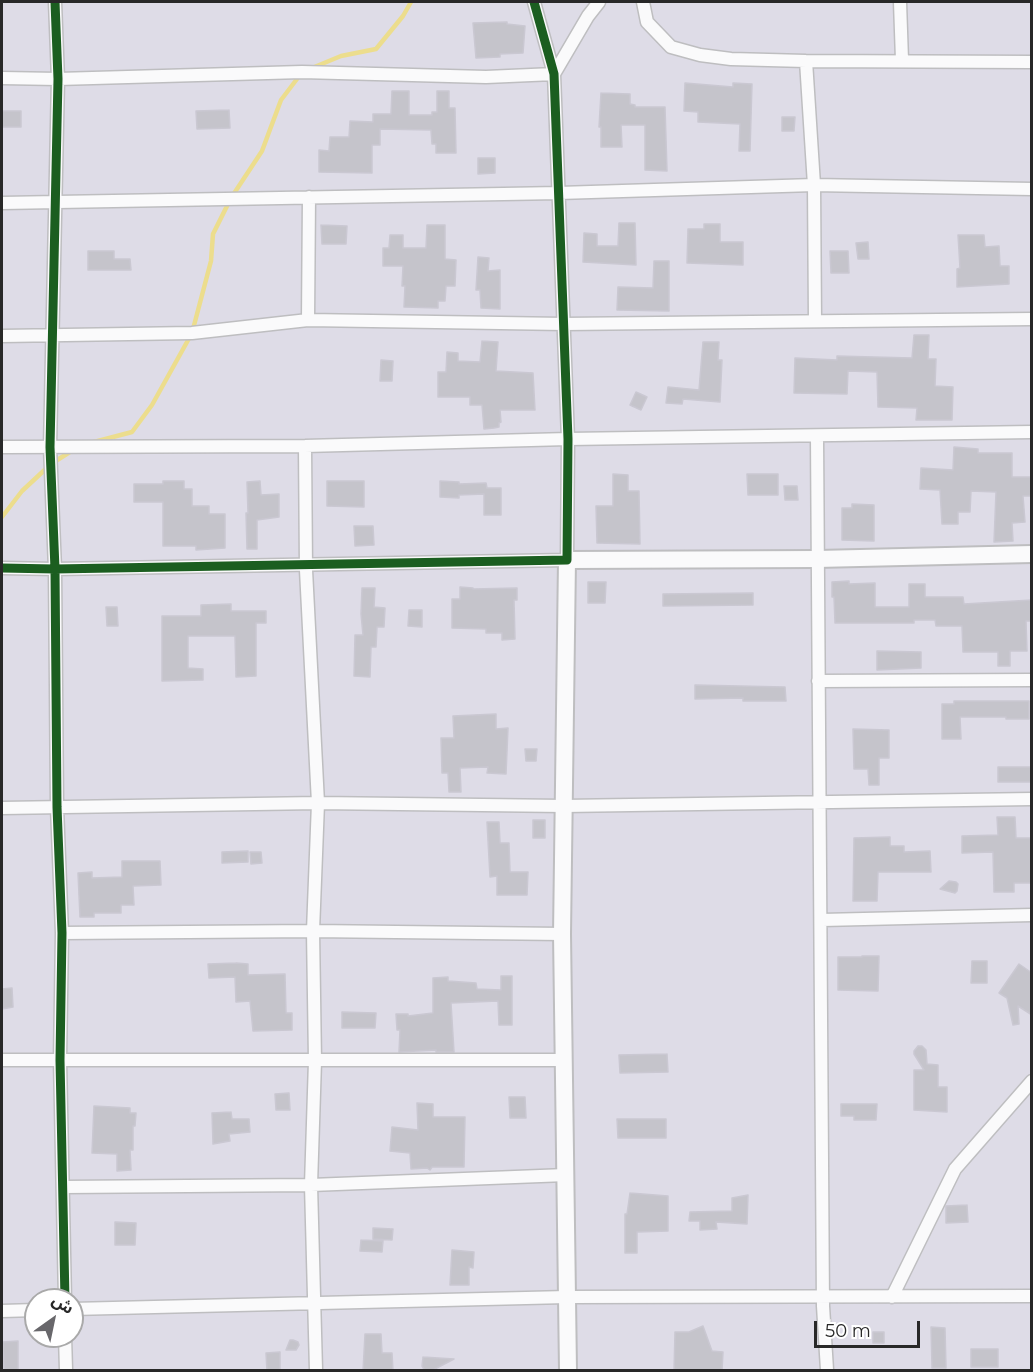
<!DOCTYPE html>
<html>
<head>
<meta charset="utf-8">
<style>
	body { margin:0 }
	#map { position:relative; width:1033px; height:1372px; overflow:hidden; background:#dedce7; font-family:Montserrat,"Noto Sans Arabic",sans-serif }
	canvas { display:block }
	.frame { position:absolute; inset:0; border:3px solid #282828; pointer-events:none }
	.north { position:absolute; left:24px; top:1288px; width:60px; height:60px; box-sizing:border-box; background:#fff; border:2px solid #a9a9a9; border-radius:50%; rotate:33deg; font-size:16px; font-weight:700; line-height:24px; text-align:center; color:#282828 }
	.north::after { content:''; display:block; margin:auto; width:21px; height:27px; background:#68676b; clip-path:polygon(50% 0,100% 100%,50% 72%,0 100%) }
	.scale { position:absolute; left:814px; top:1321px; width:106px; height:27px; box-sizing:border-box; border:3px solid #282828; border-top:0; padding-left:8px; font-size:18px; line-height:21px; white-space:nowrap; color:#282828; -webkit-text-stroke:4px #fff; paint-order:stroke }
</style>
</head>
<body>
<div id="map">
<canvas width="1033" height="1372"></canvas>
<div class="frame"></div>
<div class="north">ش</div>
<div class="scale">50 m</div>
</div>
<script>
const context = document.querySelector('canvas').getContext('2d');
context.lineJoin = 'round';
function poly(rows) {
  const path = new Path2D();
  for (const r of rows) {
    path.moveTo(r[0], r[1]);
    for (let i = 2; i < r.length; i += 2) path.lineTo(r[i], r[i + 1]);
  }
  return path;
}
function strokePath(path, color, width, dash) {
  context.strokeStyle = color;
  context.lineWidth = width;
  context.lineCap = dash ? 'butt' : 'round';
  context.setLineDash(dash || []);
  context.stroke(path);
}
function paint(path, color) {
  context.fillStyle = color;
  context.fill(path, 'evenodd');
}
strokePath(poly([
	[312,68,341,56,376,49,403,16,411,2],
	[94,442,132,432,152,405,192,333,211,261,213,234,231,198,262,151,281,100,300,75],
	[2,517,22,491,51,464,73,450]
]), '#ecdd8d', 4.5);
const building = poly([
	[507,22,507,24,525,26,523,53,500,54,500,57,476,58,473,23,507,22],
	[685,83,733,87,733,83,752,84,750,151,739,151,740,124,698,122,698,112,684,111,685,83],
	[392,91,409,91,409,115,432,115,432,112,437,112,437,91,449,91,449,108,455,108,456,153,436,153,436,144,432,144,431,130,380,129,380,145,372,145,372,173,319,172,319,150,329,151,330,137,349,137,350,121,373,122,373,114,391,114,392,91],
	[601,93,630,94,630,104,635,105,635,107,665,107,667,171,645,170,645,125,621,125,622,147,601,147,601,127,599,127,601,93],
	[229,110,230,128,197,129,196,111,229,110],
	[2,111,21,111,21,127,2,127,2,111],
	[782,117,795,117,794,131,782,131,782,117],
	[478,158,495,158,495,173,478,174,478,158],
	[619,223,635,223,636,265,583,262,584,233,597,234,597,246,618,246,619,223],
	[704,224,720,224,720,242,743,242,743,265,687,263,688,229,704,229,704,224],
	[321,225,347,226,346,244,322,244,321,225],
	[427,225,445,225,445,259,456,260,455,286,446,286,445,301,438,301,438,308,404,307,405,286,402,286,403,266,383,266,383,248,389,248,390,235,403,235,403,248,426,248,427,225],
	[958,235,984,235,985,247,999,246,1000,266,1009,266,1009,284,957,287,957,269,960,268,958,235],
	[868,242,869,259,858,259,856,243,868,242],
	[88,251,114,251,114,259,130,259,131,270,88,270,88,251],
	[830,251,848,251,849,273,831,273,830,251],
	[478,257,489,258,488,271,500,270,500,309,481,308,480,290,476,290,478,257],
	[654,261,669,261,669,311,617,310,618,287,653,288,654,261],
	[914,335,929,335,928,359,936,359,935,386,953,387,952,420,916,420,917,408,878,407,877,372,848,371,847,394,794,393,795,358,837,360,837,356,912,358,914,335],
	[482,341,498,342,496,371,533,373,535,410,500,410,501,422,499,423,499,427,494,428,484,429,482,405,470,405,470,397,438,397,438,372,446,372,447,352,458,353,458,361,480,362,482,341],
	[703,342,719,342,718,360,722,360,720,402,683,399,682,404,666,403,668,387,699,390,703,342],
	[381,360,393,361,392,381,380,381,381,360],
	[636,392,647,397,641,410,630,405,636,392],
	[954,447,978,449,978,453,1012,453,1012,477,1032,477,1032,496,1023,496,1025,522,1012,523,1013,541,994,542,996,492,971,491,970,512,958,512,958,524,942,524,940,490,920,489,921,468,953,470,954,447],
	[613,474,628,475,628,491,639,491,640,544,597,543,596,506,613,506,613,474],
	[747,474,778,474,778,495,748,495,747,474],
	[163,481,184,481,184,489,192,489,192,506,209,506,209,514,225,514,225,548,196,550,196,546,163,546,163,502,134,502,134,484,163,484,163,481],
	[260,481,261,495,279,494,279,517,257,520,257,549,247,549,246,513,248,513,247,482,260,481],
	[327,481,364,481,364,507,327,506,327,481],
	[440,481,459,482,459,484,486,483,487,488,501,488,501,515,484,515,484,494,459,495,459,498,440,497,440,481],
	[784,486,797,486,798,500,785,500,784,486],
	[852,504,874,505,874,541,842,540,842,508,852,508,852,504],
	[354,526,373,526,374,545,355,546,354,526],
	[849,581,849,584,875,583,875,607,909,607,909,584,925,584,925,597,963,597,964,604,1032,600,1032,621,1026,621,1027,651,1010,651,1010,666,998,666,998,652,963,652,962,626,936,626,935,620,914,620,914,623,835,623,834,597,832,597,832,582,849,581],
	[588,582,606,582,605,603,588,603,588,582],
	[460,587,473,588,473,589,517,588,517,600,514,600,515,639,502,640,502,633,486,633,486,629,452,628,452,599,460,599,460,587],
	[362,588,375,588,374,607,385,608,384,627,377,627,376,647,371,647,370,677,354,676,355,635,363,635,361,614,362,588],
	[753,593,753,605,663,606,663,594,753,593],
	[231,604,231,611,266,611,266,623,256,623,256,676,236,677,235,636,188,636,188,668,203,669,203,680,162,681,162,616,201,616,201,605,231,604],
	[106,607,117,607,118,626,107,626,106,607],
	[409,610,422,610,422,627,408,626,409,610],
	[877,651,921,652,921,668,877,670,877,651],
	[695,685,785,687,786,701,743,701,743,698,695,699,695,685],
	[954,701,1029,701,1029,719,1006,719,1006,717,960,717,961,739,942,739,942,704,954,704,954,701],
	[496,714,496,729,508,728,506,774,487,773,488,767,460,768,461,792,449,792,448,773,442,773,441,738,454,738,453,716,496,714],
	[853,729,889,730,889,758,879,758,879,785,869,785,868,769,854,769,853,729],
	[525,749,537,749,536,761,526,761,525,749],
	[998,767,1032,767,1032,782,998,782,998,767],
	[997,817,1015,817,1016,838,1032,838,1032,883,1014,883,1014,892,994,892,993,852,962,853,962,836,998,835,997,817],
	[533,820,545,820,545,838,533,838,533,820],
	[487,822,499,822,500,843,509,843,510,872,528,872,527,895,497,895,497,876,490,877,487,822],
	[890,837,890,846,904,846,904,852,930,851,931,872,878,872,877,901,853,901,854,838,890,837],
	[248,851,248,862,222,863,222,852,248,851],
	[250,852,261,852,262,863,251,864,250,852],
	[122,861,160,861,161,885,133,886,134,905,121,905,121,913,94,913,94,917,80,917,78,873,92,872,92,878,122,877,122,861],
	[949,881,956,882,958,884,957,891,955,893,940,889,949,881],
	[862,956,879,956,878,991,838,990,838,957,862,957,862,956],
	[972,961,987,961,987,983,971,983,972,961],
	[236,963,248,964,248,975,285,974,286,1013,292,1013,292,1030,253,1031,250,1001,236,1002,235,977,209,978,208,964,236,963],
	[1019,964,1032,973,1032,1015,1018,1006,1019,1024,1013,1025,1007,998,999,993,1019,964],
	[501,976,512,976,512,1025,499,1025,498,1001,451,1003,454,1052,436,1052,436,1050,399,1052,400,1030,397,1030,396,1014,408,1014,408,1016,433,1013,433,978,448,977,448,981,476,983,477,989,501,990,501,976],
	[12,988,13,1007,2,1009,2,989,12,988],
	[342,1012,376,1013,375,1028,342,1028,342,1012],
	[918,1046,922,1046,926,1050,927,1064,938,1065,938,1087,947,1087,947,1112,914,1110,914,1070,924,1070,914,1054,914,1051,918,1046],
	[667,1054,668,1072,620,1073,619,1055,667,1054],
	[289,1093,290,1110,276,1110,275,1094,289,1093],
	[509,1097,525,1097,526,1118,510,1118,509,1097],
	[417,1103,433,1104,433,1117,465,1117,464,1167,432,1167,430,1170,427,1168,411,1169,410,1153,390,1151,392,1127,418,1130,417,1103],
	[841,1104,877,1104,876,1120,854,1120,854,1116,841,1116,841,1104],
	[94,1106,130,1108,130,1113,136,1113,135,1126,133,1126,133,1150,130,1150,131,1170,117,1171,117,1154,92,1153,94,1106],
	[231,1112,232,1119,249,1119,250,1132,229,1134,230,1141,213,1144,212,1113,231,1112],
	[617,1119,666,1119,666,1138,618,1138,617,1119],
	[630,1193,668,1196,668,1231,637,1232,637,1253,625,1253,625,1214,627,1214,630,1193],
	[748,1195,747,1224,716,1222,717,1229,700,1230,700,1221,689,1221,690,1212,732,1211,732,1198,748,1195],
	[967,1205,968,1222,946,1223,946,1206,967,1205],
	[115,1222,136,1223,135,1245,115,1245,115,1222],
	[373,1228,393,1229,392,1240,373,1239,373,1228],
	[361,1240,383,1241,382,1252,360,1251,361,1240],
	[452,1250,474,1252,473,1268,469,1267,469,1285,450,1285,452,1250],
	[703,1326,712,1351,723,1352,722,1371,674,1371,675,1332,689,1332,703,1326],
	[931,1327,945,1328,946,1368,932,1368,931,1327],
	[873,1332,884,1332,884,1343,873,1343,873,1332],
	[365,1334,381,1334,382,1353,392,1353,393,1371,363,1371,365,1334],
	[290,1340,293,1340,298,1342,299,1345,296,1350,286,1350,290,1340],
	[18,1341,18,1371,4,1371,3,1342,18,1341],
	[971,1349,998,1349,998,1367,971,1367,971,1349],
	[280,1352,280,1371,267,1371,266,1353,280,1352],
	[423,1357,454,1359,431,1371,425,1371,422,1366,423,1357]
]);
paint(building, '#c5c4cb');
strokePath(building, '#cac8d2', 1.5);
const minor = poly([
	[55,2,58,79,50,447,55,569,57,807,62,933,60,1060,65,1300],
	[643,2,647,22,671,47,700,55,731,59,806,61,1032,62],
	[900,2,902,60],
	[806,61,814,185,815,321],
	[2,78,58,79,302,72,486,77,554,74,588,16,599,2],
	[2,203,559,193,814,185,1032,189],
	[308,320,309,197],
	[2,336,192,333,308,320,564,324,1032,319],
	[817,437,823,1306,827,1370],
	[305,446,306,570,318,803,313,931,315,1061,311,1185,316,1370],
	[2,447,305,446,568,439,1032,432],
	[2,568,55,569,567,560,568,439,554,74,534,2],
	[818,681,1032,680],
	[2,808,318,803,564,806,1032,799],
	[822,920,1032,915],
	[62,933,313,931,562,934],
	[2,1060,565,1060],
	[64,1187,311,1185,566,1175],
	[892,1297,955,1169,1032,1081],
	[72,1309,567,1297,1032,1296],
	[2,1311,36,1310],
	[65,1336,66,1370]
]);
const secondary = poly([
	[568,1370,562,934,567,560,817,559,1032,554]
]);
strokePath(minor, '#bebec0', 15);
strokePath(secondary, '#bebec0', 20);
strokePath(minor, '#fafafb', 12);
strokePath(secondary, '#fafafb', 16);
strokePath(poly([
	[55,2,58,79,50,447,55,569,57,807,62,933,60,1060,65,1300],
	[2,568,55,569,567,560,568,439,554,74,534,2]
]), '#1b5e20', 9);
</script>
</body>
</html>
